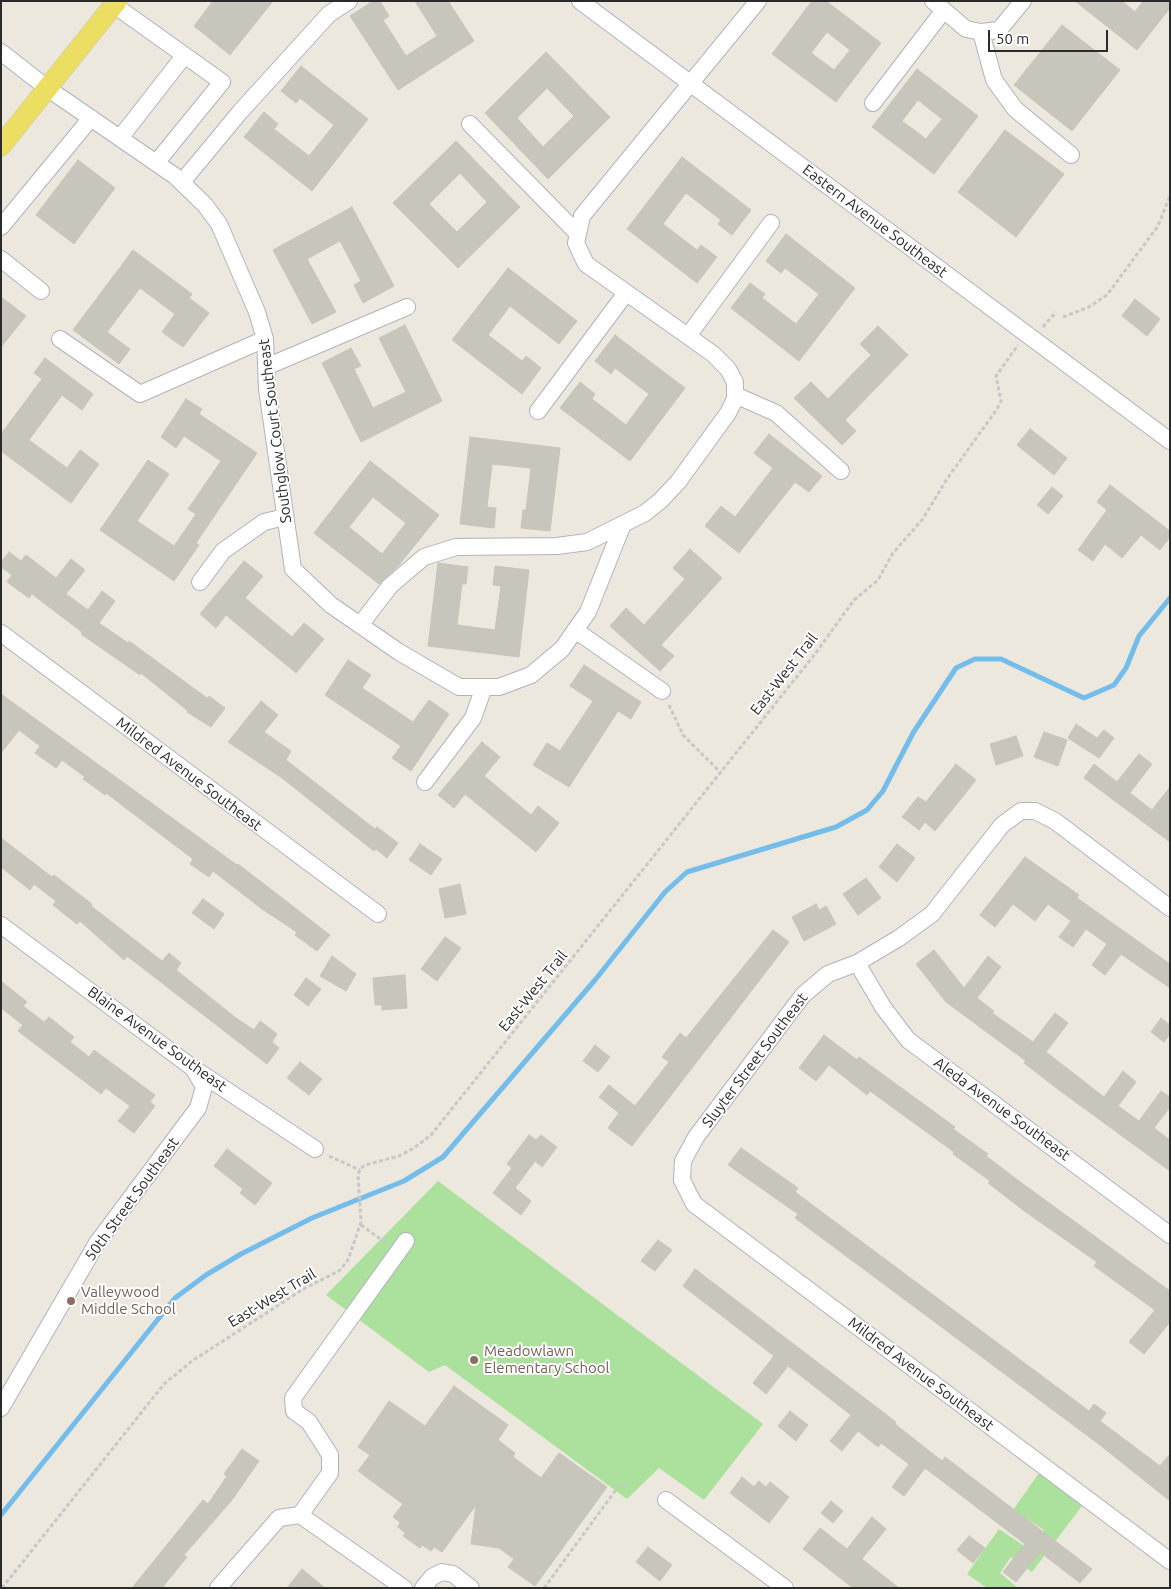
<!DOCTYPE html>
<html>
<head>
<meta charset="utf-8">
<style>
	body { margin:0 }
	#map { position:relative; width:1171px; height:1589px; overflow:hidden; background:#ece8de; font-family:Ubuntu,sans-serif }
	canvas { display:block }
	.frame { position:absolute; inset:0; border:2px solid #2b2b2b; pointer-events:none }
	.scale { position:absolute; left:988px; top:30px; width:120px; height:22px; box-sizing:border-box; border:2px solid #2b2b2b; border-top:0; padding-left:6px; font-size:15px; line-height:18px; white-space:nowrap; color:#2b2b2b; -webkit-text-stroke:4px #fff; paint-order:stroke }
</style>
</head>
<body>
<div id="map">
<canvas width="1171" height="1589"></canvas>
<div class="frame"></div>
<div class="scale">50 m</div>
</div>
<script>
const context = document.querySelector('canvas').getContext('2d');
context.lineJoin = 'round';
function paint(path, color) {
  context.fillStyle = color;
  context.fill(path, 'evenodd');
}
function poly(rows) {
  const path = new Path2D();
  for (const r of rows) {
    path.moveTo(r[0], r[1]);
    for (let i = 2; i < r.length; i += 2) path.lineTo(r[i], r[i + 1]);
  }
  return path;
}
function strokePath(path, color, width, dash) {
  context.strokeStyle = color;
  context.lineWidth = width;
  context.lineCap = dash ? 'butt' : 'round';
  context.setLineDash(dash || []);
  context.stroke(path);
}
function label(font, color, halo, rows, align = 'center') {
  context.font = font + ' Ubuntu,sans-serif';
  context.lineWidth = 4;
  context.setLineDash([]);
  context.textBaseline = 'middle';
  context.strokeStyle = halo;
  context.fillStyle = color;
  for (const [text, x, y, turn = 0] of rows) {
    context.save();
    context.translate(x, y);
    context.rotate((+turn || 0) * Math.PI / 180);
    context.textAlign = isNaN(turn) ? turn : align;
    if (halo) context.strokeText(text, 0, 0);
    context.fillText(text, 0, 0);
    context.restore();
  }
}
paint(poly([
	[438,1181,763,1424,704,1500,659,1468,627,1499,445,1365,429,1372,326,1295],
	[1039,1473,1082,1506,1032,1572,1011,1557,1000,1573,1018,1588,987,1588,967,1574,999,1529,1030,1550,1044,1530,1013,1510]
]), '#abe19c');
strokePath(poly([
	[1,1515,175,1298,206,1275,241,1254,312,1218,404,1181,443,1157,595,980,665,892,687,872,836,827,867,810,883,791,913,733,956,668,975,659,1001,659,1084,698,1114,685,1126,668,1139,636,1170,598]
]), '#74bdeb', 5);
const building = poly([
	[213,1,273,1,230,55,194,26,213,1],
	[373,1,380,1,389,16,383,20,406,56,437,36,415,1,448,1,474,41,398,90,350,16,373,1],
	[812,1,826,1,881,43,836,102,772,54,812,1],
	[827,32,850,50,834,70,811,53,827,32],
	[1075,1,1122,1,1135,12,1143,1,1170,1,1170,8,1137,50,1075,1],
	[1062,25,1120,70,1072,131,1014,85,1062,25],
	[546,52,610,117,548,179,485,113,546,52],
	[547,88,574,116,543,147,517,118,547,88],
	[301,66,368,119,312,191,244,137,264,112,278,124,274,129,309,156,334,125,300,98,296,103,281,91,301,66],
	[917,69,978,116,934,174,872,127,917,69],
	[918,100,942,119,926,139,902,121,918,100],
	[1005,130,1064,174,1016,237,958,192,1005,130],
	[456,141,520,207,458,268,393,203,456,141],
	[460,173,487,202,457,232,429,204,460,173],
	[682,157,751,210,732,235,718,224,721,220,686,193,663,224,697,250,701,245,717,257,697,283,627,229,682,157],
	[78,160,115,188,74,244,36,215,78,160],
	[352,207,394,286,363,303,354,285,361,281,340,241,307,259,336,312,312,324,273,250,352,207],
	[786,234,855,288,799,361,731,308,750,283,765,294,762,298,796,324,819,294,785,268,781,273,766,261,786,234],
	[133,250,192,294,189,298,209,313,183,347,162,332,175,314,140,288,107,332,130,349,119,364,73,330,133,250],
	[508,268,577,321,559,344,510,306,488,335,522,361,526,356,541,368,522,394,452,340,508,268],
	[1,297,26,316,1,347,1,297],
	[1135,299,1160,319,1147,336,1122,316,1135,299],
	[405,325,442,401,361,442,322,363,351,348,361,366,354,369,373,408,406,392,379,338,405,325],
	[878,326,908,355,845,420,856,431,842,445,794,398,811,382,828,399,871,355,860,344,878,326],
	[615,335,685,388,630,461,560,408,580,382,595,394,592,399,626,425,649,394,615,368,611,374,595,361,615,335],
	[45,358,93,394,82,410,62,395,29,440,67,468,80,450,99,464,71,503,1,451,1,434,42,379,34,373,45,358],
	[186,399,202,409,199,414,257,453,196,543,199,545,174,581,100,530,148,460,169,474,137,521,174,546,196,514,188,509,221,461,184,436,176,448,161,437,186,399],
	[1030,429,1067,458,1054,475,1017,445,1030,429],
	[769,434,822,476,809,492,795,482,739,553,705,526,721,506,735,517,773,468,754,453,769,434],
	[470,437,560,448,550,531,521,528,523,510,526,510,531,468,492,464,487,507,496,508,494,528,460,524,470,437],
	[370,461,439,515,399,565,379,584,314,533,370,461],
	[373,497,406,523,382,554,349,527,373,497],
	[1110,485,1170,531,1170,537,1160,550,1141,535,1122,558,1105,544,1093,561,1078,550,1107,510,1097,502,1110,485],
	[1052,487,1063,496,1048,514,1037,505,1052,487],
	[690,549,722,578,661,645,674,656,660,671,610,626,626,608,644,625,685,579,673,568,690,549],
	[9,552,21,561,26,555,56,578,71,559,85,570,66,594,88,610,102,591,115,601,99,623,128,643,129,641,207,698,209,696,225,708,211,727,187,712,188,711,141,673,140,675,81,634,82,632,32,594,29,598,7,582,12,575,1,567,1,562,9,552],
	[244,561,263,576,245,598,292,637,304,623,324,639,296,673,226,615,216,628,200,614,244,561],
	[438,563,468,567,466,584,462,584,457,625,495,630,501,586,493,585,495,566,529,570,519,657,428,646,438,563],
	[348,660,371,675,362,688,413,722,429,700,449,714,411,771,392,758,401,746,325,695,348,660],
	[584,665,641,702,631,719,618,711,569,787,533,765,547,743,560,751,593,701,570,686,584,665],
	[1,694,237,865,238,864,330,935,317,951,295,935,297,932,262,909,213,871,209,877,190,864,193,859,106,793,105,795,83,779,85,777,62,760,56,768,35,753,40,746,19,730,1,753,1,694],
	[261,701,278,715,264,732,291,751,286,760,375,829,377,827,398,843,387,858,376,849,374,851,282,778,228,742,261,701],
	[1076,724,1097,738,1104,730,1114,738,1099,758,1068,738,1076,724],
	[1044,732,1067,740,1058,766,1034,757,1044,732],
	[1016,736,1023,756,996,765,990,744,1016,736],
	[482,742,500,757,484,776,531,815,538,806,559,823,536,852,465,794,454,808,438,795,482,742],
	[1139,754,1152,764,1130,793,1152,810,1170,787,1170,842,1084,778,1094,764,1117,782,1139,754],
	[956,764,976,780,935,831,925,822,919,830,902,817,918,797,926,802,956,764],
	[1,838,52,877,54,875,92,904,91,906,162,961,169,953,181,963,176,970,236,1018,254,1030,260,1021,277,1034,272,1042,279,1048,267,1064,127,956,124,960,80,921,77,924,53,905,56,901,34,884,30,890,1,867,1,838],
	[420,844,442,859,431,875,409,860,420,844],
	[897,844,915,858,897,882,879,867,897,844],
	[1025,857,1079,895,1077,898,1170,964,1170,988,1121,954,1105,975,1092,965,1107,944,1086,929,1073,947,1059,937,1071,921,1048,904,1035,921,1013,904,995,927,980,915,1025,857],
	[866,878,881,898,858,915,843,894,866,878],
	[460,884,466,914,445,918,439,889,460,884],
	[203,899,224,914,214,929,192,913,203,899],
	[816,904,819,910,826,906,836,924,804,941,792,917,816,904],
	[773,930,789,942,632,1146,608,1128,619,1113,599,1097,609,1085,635,1106,669,1062,662,1057,680,1033,686,1038,773,930],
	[445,937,461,948,437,981,421,969,445,937],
	[934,950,964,988,988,956,1001,967,977,998,994,1011,992,1013,1033,1042,1055,1013,1068,1023,1046,1052,1104,1097,1123,1071,1136,1082,1118,1106,1139,1121,1161,1091,1170,1097,1170,1107,1154,1128,1170,1140,1170,1171,1059,1090,1024,1063,1026,1061,946,1002,916,964,934,950],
	[332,956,356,974,346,991,320,976,332,956],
	[405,975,407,1008,382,1010,382,1005,375,1005,373,978,405,975],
	[306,978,321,989,308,1006,294,995,306,978],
	[1,981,27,1002,23,1006,44,1022,49,1017,74,1037,70,1042,89,1057,94,1050,155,1095,150,1102,155,1106,134,1133,118,1121,130,1106,106,1088,101,1094,18,1031,23,1025,1,1008,1,981],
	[1161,1018,1170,1025,1170,1034,1164,1042,1151,1032,1161,1018],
	[824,1035,857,1060,859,1057,955,1127,953,1129,988,1154,986,1156,1023,1184,1170,1291,1170,1322,1144,1354,1129,1342,1155,1310,1094,1266,1097,1262,1023,1210,988,1183,990,1181,953,1154,954,1152,870,1091,867,1095,829,1065,816,1081,799,1068,824,1035],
	[595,1045,610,1057,598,1072,583,1061,595,1045],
	[300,1062,322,1079,309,1095,287,1078,300,1062],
	[529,1135,536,1140,541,1135,557,1147,542,1167,535,1161,515,1188,531,1201,521,1215,493,1193,512,1168,507,1164,529,1135],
	[741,1148,798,1188,795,1192,1089,1411,1094,1404,1106,1413,1100,1421,1160,1466,1170,1454,1170,1501,1100,1445,795,1218,798,1214,728,1165,741,1148],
	[227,1149,272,1183,255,1205,240,1193,243,1189,214,1166,227,1149],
	[658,1240,672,1250,655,1271,641,1261,658,1240],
	[695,1269,896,1422,895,1424,942,1461,945,1457,1092,1569,1080,1583,1040,1552,1016,1582,1003,1572,1025,1544,925,1468,904,1496,892,1487,909,1464,881,1443,878,1447,858,1431,842,1451,830,1441,851,1415,788,1366,766,1394,753,1383,774,1356,683,1286,695,1269],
	[454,1386,508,1425,498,1440,515,1453,513,1457,541,1478,559,1453,607,1487,535,1586,508,1567,514,1559,499,1548,471,1544,476,1505,442,1552,434,1547,431,1551,422,1545,420,1548,403,1536,405,1533,398,1527,400,1522,393,1517,403,1504,358,1471,370,1455,358,1447,389,1401,425,1426,454,1386],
	[790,1411,808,1425,796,1441,778,1426,790,1411],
	[242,1449,259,1461,232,1500,184,1555,187,1557,162,1588,132,1588,203,1500,208,1504,227,1476,224,1474,242,1449],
	[742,1477,754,1487,759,1481,766,1487,770,1482,789,1497,769,1523,730,1493,742,1477],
	[831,1501,843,1511,833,1523,821,1513,831,1501],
	[872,1517,886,1529,862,1559,899,1588,853,1588,803,1549,820,1528,847,1549,872,1517],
	[969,1536,985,1548,973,1563,957,1550,969,1536],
	[648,1547,672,1565,660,1581,636,1562,648,1547],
	[302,1569,325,1588,287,1588,302,1569]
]);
paint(building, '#c8c6bc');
strokePath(building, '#c8c4b7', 1);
const minor = poly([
	[580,1,1170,441],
	[933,1,966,29,981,32,999,30,1023,1],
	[114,5,222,82,156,163],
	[981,32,994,80,1015,109,1071,155],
	[1,52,47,88,175,176,205,205,219,224,257,312,265,339,267,389,293,569,331,605,399,652,459,687,499,687,531,675,562,649,588,612,623,524],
	[873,103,944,10],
	[470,124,578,234],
	[120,138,184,56],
	[182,182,240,112,329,14,349,1],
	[1,227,91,118],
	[1,259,41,291],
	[688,336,771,223],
	[60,339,140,394,265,339],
	[266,367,407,307],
	[735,395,776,413,841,471],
	[538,411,626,293],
	[200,582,223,551,264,522,285,517],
	[360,625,390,586,424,557,456,547,557,546,587,542,645,513,660,501,678,482,728,413,735,399,735,382,728,369,713,354,586,264,576,243,582,216,758,1],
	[575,630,662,691],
	[1,633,378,914],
	[425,782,473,718,484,687],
	[1170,908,1055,821,1035,811,1021,811,1002,825,932,914,899,938,857,963,828,974,803,995,696,1137,683,1161,682,1180,694,1204,1170,1561],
	[1,925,193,1068,315,1149],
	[857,963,883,1007,908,1040,1170,1235],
	[1,1408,97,1243,198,1108,204,1087,193,1068],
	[666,1500,785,1588],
	[300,1515,330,1473,330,1455,309,1422,294,1411,293,1398,406,1241],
	[300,1515,404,1588],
	[218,1588,279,1518,300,1515],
	[423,1588,432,1577,442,1572,453,1574,471,1588]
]);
const major = poly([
	[1,146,117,1]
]);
strokePath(minor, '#b1b2be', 18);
strokePath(major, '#c8c8c8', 21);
strokePath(poly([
	[1063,317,1089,307,1107,295,1158,226,1170,196],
	[1043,327,1056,312],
	[669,705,683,735,721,773],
	[329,1156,360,1170],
	[361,1225,386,1243],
	[2,1588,164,1384,192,1361,305,1288,339,1271,348,1260,361,1222,358,1174,361,1168,365,1165,399,1156,414,1148,431,1135,815,654,854,600,878,580,893,553,922,520,947,479,997,409,1001,401,996,376,1018,345],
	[544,1588,618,1487,629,1486]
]), '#c8c8c8', 3, [4, 2.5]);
strokePath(minor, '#fff', 16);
strokePath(major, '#ecdd63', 20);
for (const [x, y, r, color] of [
	[71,1301,5,"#8d6e63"],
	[474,1360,5,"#8d6e63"]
]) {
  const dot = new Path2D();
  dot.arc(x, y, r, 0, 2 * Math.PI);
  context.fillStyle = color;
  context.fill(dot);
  strokePath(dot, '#fff', 2);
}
label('15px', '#2b2b2b', '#fff', [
	["Eastern Avenue Southeast",875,221,37],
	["Southglow Court Southeast",275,431,-97],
	["East-West Trail",784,674,-52],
	["Mildred Avenue Southeast",189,774,37],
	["East-West Trail",533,991,-51],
	["Blaine Avenue Southeast",157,1039,36],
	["Sluyter Street Southeast",755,1060,-53],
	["Aleda Avenue Southeast",1002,1109,36],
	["50th Street Southeast",132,1199,-54],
	["East-West Trail",272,1298,-31],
	["Mildred Avenue Southeast",921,1374,37]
]);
label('15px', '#785e54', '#fff', [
	["Valleywood",81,1292],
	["Middle School",81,1309],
	["Meadowlawn",484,1351],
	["Elementary School",484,1368]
], 'left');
</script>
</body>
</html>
